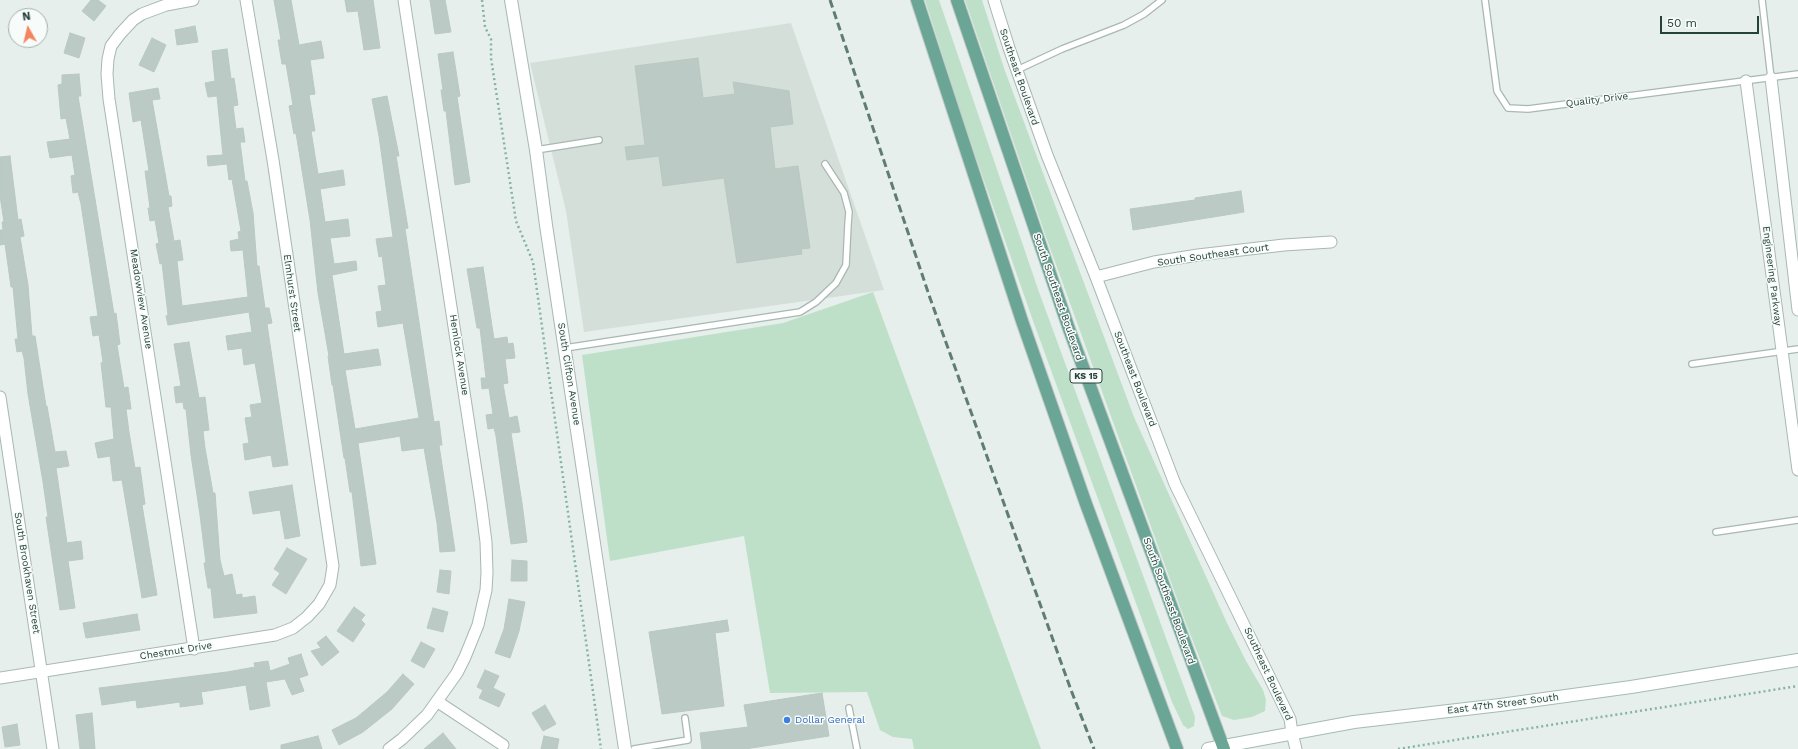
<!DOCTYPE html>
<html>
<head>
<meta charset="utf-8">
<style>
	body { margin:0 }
	#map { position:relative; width:1798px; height:749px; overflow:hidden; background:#e6efeb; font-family:"Work Sans",sans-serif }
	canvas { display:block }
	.north { position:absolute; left:8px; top:8px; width:40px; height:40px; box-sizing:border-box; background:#f7fbf9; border:1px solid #a3b1ad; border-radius:50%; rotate:352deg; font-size:11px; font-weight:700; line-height:16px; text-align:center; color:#24423a }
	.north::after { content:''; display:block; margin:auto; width:14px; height:18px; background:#f4845f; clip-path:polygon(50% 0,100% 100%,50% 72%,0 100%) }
	.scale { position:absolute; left:1660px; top:16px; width:99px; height:18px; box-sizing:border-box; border:2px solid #24423a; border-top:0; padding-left:5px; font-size:12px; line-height:14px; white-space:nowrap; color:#24423a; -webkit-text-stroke:3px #f7fbf9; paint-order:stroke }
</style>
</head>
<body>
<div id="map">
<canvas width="1798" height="749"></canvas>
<div class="north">N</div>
<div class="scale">50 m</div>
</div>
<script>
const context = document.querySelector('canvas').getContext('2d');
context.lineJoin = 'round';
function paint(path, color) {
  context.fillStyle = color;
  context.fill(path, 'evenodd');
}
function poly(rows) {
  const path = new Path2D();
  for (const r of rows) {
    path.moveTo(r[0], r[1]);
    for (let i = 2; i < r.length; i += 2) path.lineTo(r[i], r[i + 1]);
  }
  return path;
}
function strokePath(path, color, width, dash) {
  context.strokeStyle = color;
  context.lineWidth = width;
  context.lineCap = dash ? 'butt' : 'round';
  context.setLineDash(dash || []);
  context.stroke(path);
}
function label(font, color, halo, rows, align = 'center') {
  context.font = font + ' "Work Sans",sans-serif';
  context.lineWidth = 3;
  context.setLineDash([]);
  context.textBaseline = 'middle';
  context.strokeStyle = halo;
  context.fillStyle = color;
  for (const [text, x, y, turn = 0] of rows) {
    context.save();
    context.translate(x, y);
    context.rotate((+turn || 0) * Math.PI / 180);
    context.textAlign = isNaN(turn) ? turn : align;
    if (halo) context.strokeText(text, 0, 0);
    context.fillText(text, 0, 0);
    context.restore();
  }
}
paint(poly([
	[791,23,884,290,584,332,566,211,530,63]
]), '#d4dfda');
paint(poly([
	[925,0,939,0,1039,292,1195,717,1194,726,1188,729,1183,725,1172,702,1032,318,966,129],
	[965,0,982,0,1005,71,1134,417,1227,623,1246,661,1263,690,1266,700,1265,711,1252,717,1234,720,1222,716,1184,618,1046,237],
	[873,292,1041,749,914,749,912,739,893,737,880,730,867,692,770,693,744,536,610,561,582,355,783,323]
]), '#bfe0c8');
const building = poly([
	[91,0,98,0,106,6,94,21,82,11,91,0],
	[274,0,291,0,299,45,321,41,324,58,310,60,315,94,309,95,315,131,311,131,318,174,343,170,345,185,320,189,322,202,325,222,348,219,350,236,330,238,334,264,356,261,357,270,332,275,344,354,378,349,381,365,345,370,355,429,419,418,403,323,378,327,376,312,382,311,378,286,386,285,382,256,379,257,376,239,393,237,379,136,372,99,387,96,399,156,396,156,408,228,405,229,434,422,439,421,442,445,439,445,455,551,440,552,437,523,424,448,402,451,400,436,395,437,358,443,376,564,361,566,352,492,350,492,345,458,344,458,333,385,332,385,328,356,329,356,318,293,310,220,296,133,294,134,289,106,293,105,286,64,282,64,278,40,281,40,274,0],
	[345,0,373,0,380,48,364,50,358,11,347,12,345,0],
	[430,0,445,0,451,32,435,34,430,0],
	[195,26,198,42,177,45,175,30,195,26],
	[70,33,85,38,79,58,64,53,70,33],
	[152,38,166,45,154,72,139,65,152,38],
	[227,49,231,79,234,78,238,105,233,106,236,129,243,128,245,142,240,142,245,181,247,181,253,213,257,266,259,266,265,308,269,308,272,323,267,324,288,465,273,467,271,455,245,460,243,444,249,443,245,418,252,417,250,405,262,403,255,363,244,365,242,348,228,350,226,336,252,332,249,312,168,325,166,316,168,315,162,263,160,264,156,244,159,243,155,220,150,221,148,208,150,208,145,171,149,171,141,120,133,122,129,93,158,88,160,99,152,100,169,196,171,196,172,206,168,207,174,241,180,240,183,260,177,261,182,306,248,297,243,250,231,251,230,241,239,239,238,232,241,231,232,179,229,180,227,164,208,166,207,156,223,155,217,96,208,97,205,83,215,81,212,51,227,49],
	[453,52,460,96,457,97,470,182,455,185,446,111,444,111,441,90,443,90,438,54,453,52],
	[698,58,703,98,735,94,733,82,789,91,793,124,770,127,775,169,798,166,810,248,801,249,802,254,737,263,724,178,663,186,659,156,627,160,625,147,645,145,635,66,698,58],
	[79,74,81,96,78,96,114,314,116,313,120,344,117,345,124,388,128,387,131,409,126,409,129,432,135,468,140,467,145,504,142,505,157,595,142,598,122,480,113,481,110,456,98,458,95,443,114,439,111,407,106,407,101,363,103,362,99,335,93,336,90,317,98,316,81,204,78,192,73,193,71,176,75,175,72,155,50,158,47,142,70,139,66,118,61,119,58,85,62,84,62,75,79,74],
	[10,156,18,220,21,219,24,236,20,237,28,285,32,336,35,336,46,406,47,406,55,452,66,451,69,466,56,468,67,543,81,541,83,559,68,561,75,608,60,610,46,517,48,517,43,482,28,394,24,358,22,351,17,352,15,339,18,339,13,287,11,287,5,244,0,245,0,230,3,230,2,222,4,222,0,196,0,157,10,156],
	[1241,191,1244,212,1133,230,1130,209,1195,200,1195,198,1241,191],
	[483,267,494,339,507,337,508,344,513,343,515,358,505,359,508,383,503,384,509,418,517,416,520,432,511,433,522,503,527,542,511,544,496,436,494,428,488,429,486,415,493,414,489,388,482,389,481,378,486,378,480,328,477,328,467,269,483,267],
	[189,342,199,398,205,397,209,430,203,431,205,448,213,493,215,493,220,560,224,576,232,574,236,595,242,594,242,598,255,596,257,613,214,618,211,588,208,588,204,563,206,563,200,515,191,455,186,409,184,409,183,402,176,403,174,387,181,386,174,344,189,342],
	[292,485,300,536,285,539,280,510,253,514,249,492,292,485],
	[287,548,307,559,286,594,272,585,280,573,274,569,287,548],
	[512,560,527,561,527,581,511,581,512,560],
	[440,570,451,571,449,594,437,592,440,570],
	[509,599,525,602,519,631,510,658,495,653,504,629,509,599],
	[354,607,365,615,361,620,365,624,353,642,337,631,354,607],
	[433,608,448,612,443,632,427,628,433,608],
	[137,614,140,630,86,638,83,623,137,614],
	[727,620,729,631,715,633,724,706,662,714,649,632,727,620],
	[326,636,339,652,322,666,311,651,321,648,317,643,326,636],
	[421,642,435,649,424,668,411,661,421,642],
	[301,654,308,675,299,678,304,691,292,695,285,679,266,682,270,706,250,710,246,685,201,692,203,704,180,707,180,702,137,708,136,700,102,705,99,688,227,672,255,667,254,663,268,661,270,671,290,664,288,658,301,654],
	[485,670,499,676,493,688,505,694,499,707,479,698,483,690,477,687,485,670],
	[403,674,414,684,392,709,363,732,339,745,332,730,356,718,387,692,403,674],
	[822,693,829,736,745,749,702,749,700,733,748,727,744,705,822,693],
	[545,705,556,724,543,731,532,713,545,705],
	[92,713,95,749,80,749,76,715,92,713],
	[17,724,20,745,5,747,2,727,17,724],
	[443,733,456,749,424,749,443,733],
	[318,736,322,749,281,749,281,745,318,736],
	[544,736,559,739,557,749,541,749,544,736]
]);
paint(building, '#bbcac4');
strokePath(building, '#b8c9c2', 1);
const service = poly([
	[1485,0,1497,91,1508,108,1528,109,1798,74],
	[1762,0,1771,78],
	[1017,70,1062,49,1124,25,1144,14,1162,0],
	[536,150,599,140],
	[565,348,800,312,816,302,836,283,846,265,848,224,849,212,844,193,825,164],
	[1692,364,1798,349],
	[1716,532,1798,520],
	[849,708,857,749],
	[634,749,688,740,685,718]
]);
const minor = poly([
	[193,0,166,5,142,14,133,20,120,34,111,46,108,59,107,74,109,99,194,649],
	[994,0,1009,48,1047,155,1096,277,1175,484,1290,719,1292,733,1296,749],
	[1771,78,1798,310],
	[1746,81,1798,470],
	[1096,277,1154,262,1198,255,1284,245,1331,242],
	[0,397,53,749],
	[0,678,275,635,293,628,307,617,319,604,330,585,333,566,273,160,246,0],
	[438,702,503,745],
	[389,749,402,739,427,715,457,673,465,657,478,625,486,590,487,573,486,542,481,503,404,0]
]);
const tertiary = poly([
	[511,0,536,150,546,225,625,749]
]);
const secondary = poly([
	[1208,749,1354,722,1500,705,1631,687,1798,660]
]);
const primary = poly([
	[917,0,1022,321,1086,504,1177,749],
	[957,0,1069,329,1224,749]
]);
strokePath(service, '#a8b8b2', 8);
strokePath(minor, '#a8b8b2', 13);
strokePath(tertiary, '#a8b8b2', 14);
strokePath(secondary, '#a4bbb3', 14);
strokePath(primary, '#c2cac8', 14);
strokePath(poly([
	[482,0,485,27,491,39,491,58,516,221,533,262,601,749],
	[1398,749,1798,686]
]), '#86b3a5', 2.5, [2, 3]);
strokePath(service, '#fff', 5.5);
strokePath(minor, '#fff', 11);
strokePath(tertiary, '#fff', 12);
strokePath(secondary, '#fff', 12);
strokePath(primary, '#6aa596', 12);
strokePath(poly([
	[830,0,930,298,1071,690,1094,749]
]), '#5f7d75', 3, [8, 4]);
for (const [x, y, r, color] of [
	[787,720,4,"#3f7fe0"]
]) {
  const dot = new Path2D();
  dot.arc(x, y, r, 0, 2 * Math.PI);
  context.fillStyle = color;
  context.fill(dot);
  strokePath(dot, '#f7fbf9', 1.5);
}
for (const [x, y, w] of [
	[1086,376,32]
]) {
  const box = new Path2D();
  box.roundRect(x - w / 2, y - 7, w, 14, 3);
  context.fillStyle = '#f7fbf9';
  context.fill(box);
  strokePath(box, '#24423a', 1);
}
label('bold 9px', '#24423a', null, [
	["KS 15",1086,376]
]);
label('10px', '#24423a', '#f7fbf9', [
	["Southeast Boulevard",1019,77,71],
	["Quality Drive",1597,100,-7],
	["South Southeast Court",1213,255,-8],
	["Engineering Parkway",1772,276,83],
	["Elmhurst Street",292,293,82],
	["South Southeast Boulevard",1058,297,71],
	["Meadowview Avenue",141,299,81],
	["Hemlock Avenue",459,355,81],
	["South Clifton Avenue",569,374,81],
	["Southeast Boulevard",1135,379,69],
	["South Brookhaven Street",27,573,81],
	["South Southeast Boulevard",1169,601,70],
	["Chestnut Drive",176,651,-9],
	["Southeast Boulevard",1268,674,65],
	["East 47th Street South",1503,704,-7]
]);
label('10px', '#366cbe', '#f7fbf9', [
	["Dollar General",795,720]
], 'left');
</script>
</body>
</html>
